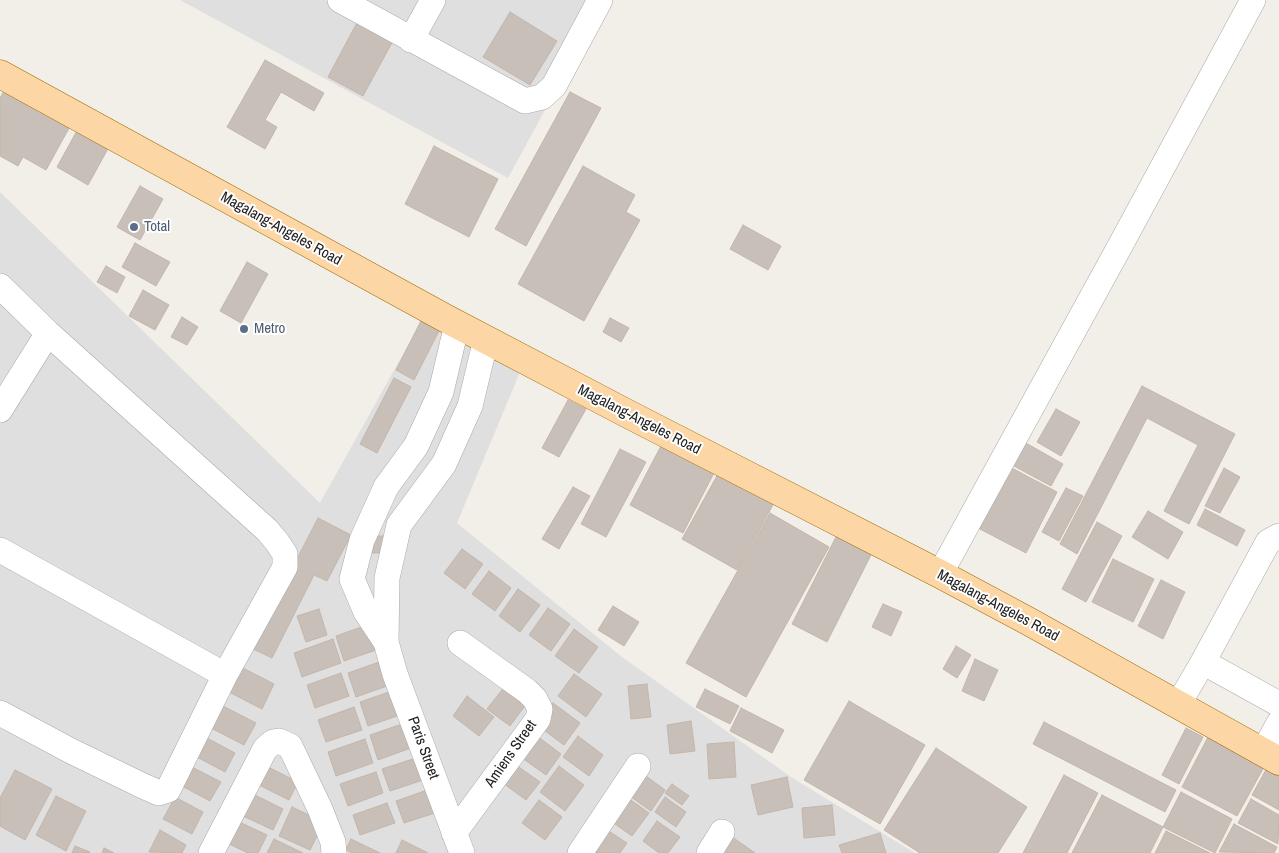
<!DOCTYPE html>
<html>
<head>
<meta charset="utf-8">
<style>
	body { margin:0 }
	canvas { display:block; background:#f2efe9 }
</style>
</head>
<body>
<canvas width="1279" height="853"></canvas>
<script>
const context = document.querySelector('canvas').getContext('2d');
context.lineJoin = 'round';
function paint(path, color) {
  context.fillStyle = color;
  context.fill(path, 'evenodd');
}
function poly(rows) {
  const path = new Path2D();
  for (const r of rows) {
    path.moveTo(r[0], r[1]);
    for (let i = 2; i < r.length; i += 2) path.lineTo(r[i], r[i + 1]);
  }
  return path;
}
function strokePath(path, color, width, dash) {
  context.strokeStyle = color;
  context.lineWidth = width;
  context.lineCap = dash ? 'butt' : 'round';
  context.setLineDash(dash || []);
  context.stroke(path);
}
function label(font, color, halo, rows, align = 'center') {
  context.font = font + ' "Archivo Narrow",sans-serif';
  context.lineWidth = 4;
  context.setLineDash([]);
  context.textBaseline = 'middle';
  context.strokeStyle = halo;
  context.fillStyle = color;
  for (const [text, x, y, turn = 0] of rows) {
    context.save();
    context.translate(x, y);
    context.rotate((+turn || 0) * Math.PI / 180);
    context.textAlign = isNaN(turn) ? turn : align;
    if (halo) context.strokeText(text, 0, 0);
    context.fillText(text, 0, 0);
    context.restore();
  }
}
paint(poly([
	[180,0,605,0,508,178],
	[0,192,320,503,427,311,523,365,457,523,622,657,791,777,915,853,0,853]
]), '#e0dfdf');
const building = poly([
	[510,12,557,41,530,85,483,57,510,12],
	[360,17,395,37,363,96,328,77,360,17],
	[265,60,324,93,314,111,281,92,265,120,277,127,265,149,227,127,265,60],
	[8,84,73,121,46,170,23,157,18,166,0,156,0,98,8,84],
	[570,92,601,108,526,246,495,229,570,92],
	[79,127,110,145,88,185,57,167,79,127],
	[434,146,498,179,469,237,405,204,434,146],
	[583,166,635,195,626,212,640,220,584,321,518,284,583,166],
	[140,186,163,199,140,240,117,227,140,186],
	[743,225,781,246,768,270,730,249,743,225],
	[135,243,170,262,156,286,122,267,135,243],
	[247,262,268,274,241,323,220,311,247,262],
	[106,266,125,277,117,293,97,282,106,266],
	[143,290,169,305,155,330,129,316,143,290],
	[182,317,198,327,187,345,171,337,182,317],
	[423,317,441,327,414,380,396,370,423,317],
	[610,318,629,328,621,342,603,332,610,318],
	[394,378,411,387,377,453,360,444,394,378],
	[1142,386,1235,434,1189,524,1164,511,1198,445,1147,418,1077,554,1060,544,1142,386],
	[568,400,586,409,559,457,542,448,568,400],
	[1056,409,1080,422,1061,456,1037,442,1056,409],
	[1024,442,1063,464,1051,486,1012,465,1024,442],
	[662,444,715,471,683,533,630,505,662,444],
	[620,449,646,462,606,537,581,524,620,449],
	[1008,466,1057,492,1026,553,976,527,1008,466],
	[1224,468,1240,477,1220,513,1205,506,1224,468],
	[719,472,774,503,737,570,682,539,719,472],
	[573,487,590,496,559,549,542,539,573,487],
	[1066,488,1083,496,1059,541,1042,532,1066,488],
	[1205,509,1245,530,1237,546,1197,525,1205,509],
	[1148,511,1183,532,1168,559,1132,537,1148,511],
	[770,513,829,547,746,697,686,663,770,513],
	[318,518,351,535,327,581,314,575,272,658,251,648,318,518],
	[1097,522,1122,536,1086,602,1062,589,1097,522],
	[839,531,874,549,827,642,792,624,839,531],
	[366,536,384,536,384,553,366,553,366,536],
	[462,549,483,564,465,589,444,573,462,549],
	[1113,559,1154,579,1133,622,1092,602,1113,559],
	[489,571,511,588,495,611,472,594,489,571],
	[1161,580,1185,592,1163,639,1138,626,1161,580],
	[518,589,540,605,520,632,499,616,518,589],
	[883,604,902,612,891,636,872,627,883,604],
	[613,606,639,622,624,646,598,630,613,606],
	[548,608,570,624,551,651,529,635,548,608],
	[319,609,327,635,306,642,297,616,319,609],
	[367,625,376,650,344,661,336,636,367,625],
	[574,629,598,647,579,673,555,656,574,629],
	[333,639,341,663,302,677,294,653,333,639],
	[956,646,971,655,957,678,943,669,956,646],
	[975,659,998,670,984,701,962,691,975,659],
	[379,662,387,686,356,697,348,673,379,662],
	[239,666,274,684,262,709,227,691,239,666],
	[341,673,349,696,315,708,307,685,341,673],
	[574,674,602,694,586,717,558,696,574,674],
	[647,684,651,717,631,719,628,686,647,684],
	[505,686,527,703,510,726,487,709,505,686],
	[705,689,739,706,730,724,696,707,705,689],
	[392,691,400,715,368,726,360,702,392,691],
	[467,696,494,717,479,736,453,716,467,696],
	[849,701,925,745,880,824,804,780,849,701],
	[553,703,580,723,564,745,537,725,553,703],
	[221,705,256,723,244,745,209,727,221,705],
	[354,707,362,730,326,742,318,720,354,707],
	[741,708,784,730,772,753,730,731,741,708],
	[691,721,695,751,670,754,667,725,691,721],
	[1044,722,1176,790,1165,812,1033,744,1044,722],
	[402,724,411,748,378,760,370,735,402,724],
	[1186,728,1203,737,1179,784,1162,775,1186,728],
	[533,733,561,754,546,775,518,755,533,733],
	[578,736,603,755,589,776,563,757,578,736],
	[205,737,235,753,225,772,195,756,205,737],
	[1208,737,1264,767,1237,816,1182,787,1208,737],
	[365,739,373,763,336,776,328,752,365,739],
	[734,742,736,777,709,779,707,744,734,742],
	[936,748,1027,807,998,853,920,853,884,830,936,748],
	[416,758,423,780,390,791,382,769,416,758],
	[513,763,540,782,526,800,500,781,513,763],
	[190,766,221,782,210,801,180,785,190,766],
	[559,766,584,785,565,811,540,792,559,766],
	[1268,766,1279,772,1279,810,1252,795,1268,766],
	[268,767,298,782,289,800,259,785,268,767],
	[15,770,52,789,25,840,0,826,0,798,15,770],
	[639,771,665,790,651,811,624,792,639,771],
	[376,772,383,793,348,806,340,784,376,772],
	[1064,775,1098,793,1067,853,1023,853,1064,775],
	[787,777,793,807,758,815,751,785,787,777],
	[672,784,689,796,682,805,665,793,672,784],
	[430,789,438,812,404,823,396,801,430,789],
	[1181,792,1232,819,1215,853,1163,827,1181,792],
	[253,794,283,809,273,830,243,816,253,794],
	[1102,795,1163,827,1150,853,1072,853,1102,795],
	[56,796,86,811,66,851,36,835,56,796],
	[625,796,649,813,632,836,608,819,625,796],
	[175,797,203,812,192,834,163,819,175,797],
	[665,797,686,812,676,827,655,812,665,797],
	[1251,799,1279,815,1278,844,1238,823,1251,799],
	[539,800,562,817,545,840,522,823,539,800],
	[387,803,395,823,360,835,353,815,387,803],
	[832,805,835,835,804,838,802,808,832,805],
	[292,807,324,822,310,850,279,836,292,807],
	[235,820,267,835,258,853,248,853,225,842,235,820],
	[657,821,680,837,668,853,659,853,643,841,657,821],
	[1234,824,1277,847,1274,853,1219,852,1234,824],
	[604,828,627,843,620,853,591,853,604,828],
	[160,830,186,845,182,853,149,852,160,830],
	[1166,831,1210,853,1155,853,1166,831],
	[880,833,886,853,842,853,839,845,880,833],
	[728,834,755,853,716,853,728,834],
	[274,839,303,853,267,853,274,839],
	[351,839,380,853,352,853,346,850,351,839],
	[402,840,428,853,396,853,402,840],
	[75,846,90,852,89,853,72,853,75,846],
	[104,848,114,853,102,853,104,848]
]);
paint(building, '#c7bfb8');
strokePath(building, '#c4b6ab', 1);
const minor = poly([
	[340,0,525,101,542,97,554,86,600,0],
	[411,40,433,0],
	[0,286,48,333,267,530,277,542,285,554,285,567,225,675,168,790,159,793,141,785,71,751,0,713],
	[457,324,441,392,416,446,386,487,362,540,352,579,366,612,386,642,395,674,462,853],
	[0,410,48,333],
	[0,550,225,675],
	[940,574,1120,246,1253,0],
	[386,642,387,578,399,525,444,464,470,406,486,339],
	[1203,662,1268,542,1279,536],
	[1178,705,1203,662,1279,704],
	[1263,752,1279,723],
	[454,833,538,719,540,709,535,699,527,691,460,643],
	[211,853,265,749,273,742,279,741,290,746,320,809,333,842,334,853],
	[580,853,638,766],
	[709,853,722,832]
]);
const major = poly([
	[0,74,445,318,628,414,940,574,1028,621,1279,761]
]);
strokePath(minor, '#a9a9a9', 26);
strokePath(major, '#a06b00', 29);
strokePath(minor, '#fff', 25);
strokePath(major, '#fcd6a4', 28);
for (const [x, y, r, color] of [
	[134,227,5,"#5c6f8a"],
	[244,329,5,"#5c6f8a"]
]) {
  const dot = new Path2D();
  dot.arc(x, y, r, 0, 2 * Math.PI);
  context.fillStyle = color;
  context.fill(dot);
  strokePath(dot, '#fff', 2);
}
label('15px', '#4e5e75', '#fff', [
	["Total",144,227],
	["Metro",254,329]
], 'left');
label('15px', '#222', '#fff', [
	["Magalang-Angeles Road",281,229,29],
	["Magalang-Angeles Road",639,420,27],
	["Magalang-Angeles Road",998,606,28],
	["Paris Street",423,748,70],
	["Amiens Street",511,754,-55]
]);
</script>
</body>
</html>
